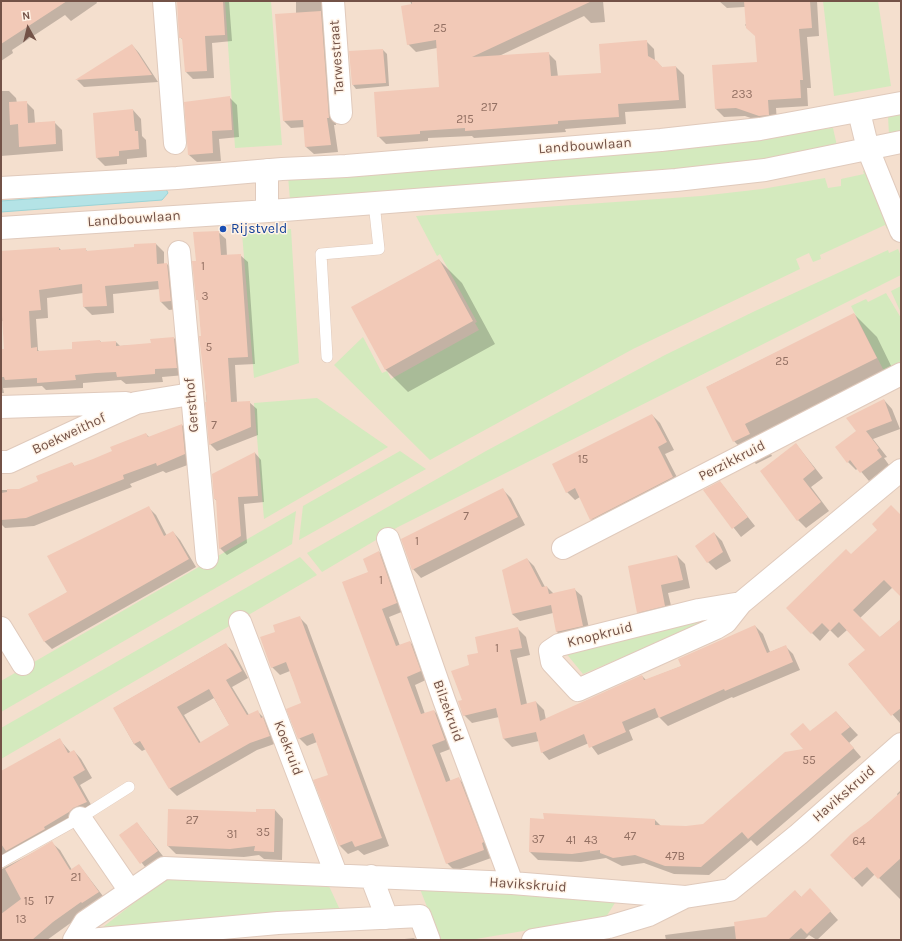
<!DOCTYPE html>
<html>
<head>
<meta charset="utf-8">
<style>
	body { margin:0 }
	#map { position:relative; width:902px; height:941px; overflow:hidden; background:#fceee0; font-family:Karla,sans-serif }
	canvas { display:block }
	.frame { position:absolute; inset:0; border:2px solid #735247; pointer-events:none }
	.north { position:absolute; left:8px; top:8px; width:40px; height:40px; -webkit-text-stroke:3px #fff3e6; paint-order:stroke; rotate:352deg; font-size:11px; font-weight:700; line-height:16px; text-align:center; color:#735247 }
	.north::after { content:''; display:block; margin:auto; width:14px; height:18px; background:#735247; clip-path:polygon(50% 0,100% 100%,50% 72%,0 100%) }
</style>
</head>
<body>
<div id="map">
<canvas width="902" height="941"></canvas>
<div class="frame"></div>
<div class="north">N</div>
</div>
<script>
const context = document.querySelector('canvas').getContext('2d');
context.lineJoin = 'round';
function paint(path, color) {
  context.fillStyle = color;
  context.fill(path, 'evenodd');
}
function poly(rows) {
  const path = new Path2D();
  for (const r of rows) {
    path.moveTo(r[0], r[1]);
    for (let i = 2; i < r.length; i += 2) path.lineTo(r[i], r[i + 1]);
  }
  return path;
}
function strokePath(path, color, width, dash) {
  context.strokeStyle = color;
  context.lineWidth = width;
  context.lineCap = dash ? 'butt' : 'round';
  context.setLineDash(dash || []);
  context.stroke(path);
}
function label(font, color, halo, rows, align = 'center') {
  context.font = font + ' Karla,sans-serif';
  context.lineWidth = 3;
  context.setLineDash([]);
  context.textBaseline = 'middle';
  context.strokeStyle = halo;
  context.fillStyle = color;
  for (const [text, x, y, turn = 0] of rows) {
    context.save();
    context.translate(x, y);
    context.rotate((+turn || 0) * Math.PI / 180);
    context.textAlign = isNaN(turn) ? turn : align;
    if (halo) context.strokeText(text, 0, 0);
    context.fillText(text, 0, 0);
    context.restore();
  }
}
paint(poly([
	[1,1,901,1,901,940,1,940]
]), '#f4dfce');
paint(poly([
	[225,1,271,1,282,145,235,148],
	[823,1,878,1,891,86,834,96],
	[901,110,901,133,889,135,888,116],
	[833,128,837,146,765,164,290,200,288,176,556,157],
	[870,169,891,227,887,229,885,225,820,255,821,259,813,262,809,253,796,259,800,269,633,349,430,460,334,365,363,337,382,373,387,371,391,379,479,330,475,323,477,322,440,254,437,256,416,216,701,196,762,189,825,178,828,188,841,186,841,179,864,174,863,171],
	[291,229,299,363,254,378,242,233],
	[898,249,901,256,901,275,398,527,322,572,307,553,486,451,665,355,755,311,888,250,889,253],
	[901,286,901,313,891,291],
	[886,293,901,318,901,361,890,367,892,370,885,373,851,306,866,299,868,302],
	[317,398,388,447,264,519,254,403],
	[400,451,426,469,299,540,303,506],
	[296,511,292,544,1,712,1,681],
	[300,557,317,575,1,759,1,728],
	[713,619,583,674,565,652],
	[166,878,328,884,341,912,103,927],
	[420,889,618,898,606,917,470,940,440,940]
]), '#d4eabe');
const water = poly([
	[166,189,168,193,162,200,1,212,1,201,166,189]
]);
paint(water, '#b4e3e6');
strokePath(water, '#9ad4d7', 1);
paint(poly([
	[1,1,96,1,97,3,71,21,65,15,12,50,13,53,1,61],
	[178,1,229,1,232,41,212,43,214,78,193,79,186,72,184,41,180,37],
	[296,1,324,1,328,20,336,125,334,125,338,152,314,154,306,147,305,127,291,128,284,121,296,14],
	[410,1,603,1,605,22,591,23,584,16,499,56,548,53,556,61,558,77,602,74,646,41,654,49,655,61,663,68,676,67,684,75,686,108,625,112,626,124,565,129,566,132,474,138,472,136,428,138,428,141,386,144,378,136,440,88,437,48,416,52,408,44,412,5],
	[719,1,817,1,819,36,807,37,811,88,807,88,808,106,776,108,777,122,768,124,745,116,724,117,716,109,713,66,758,63,756,36,745,25,761,6,727,8],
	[132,45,139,53,158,82,84,87,77,80],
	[383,50,387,54,389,86,356,89,353,85],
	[1,91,9,91,16,98,17,103,26,102,34,110,35,123,54,122,62,130,63,151,1,156],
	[229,97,237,105,239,137,219,139,221,161,197,162,189,155],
	[133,110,141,119,142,136,146,140,147,157,127,159,127,164,105,166,97,158],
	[218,232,226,239,227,256,240,255,248,262,255,364,235,365,237,402,249,402,257,409,258,435,217,451,210,444,199,302,197,299,197,262],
	[156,244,164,252,164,264,167,264,175,272,178,309,169,310,161,302,160,289,113,294,114,313,92,315,84,307,83,293,47,298,48,318,36,319,38,350,40,352,73,350,100,341,102,343,116,342,120,346,152,344,174,338,182,346,185,375,162,377,163,382,144,383,126,384,121,380,83,383,83,388,46,390,42,386,3,388,4,393,1,393,1,351,5,350,3,321,1,321,1,252,59,248,62,251,85,249,88,252,135,248],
	[439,260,462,283,495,344,408,392,385,369],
	[854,314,877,337,898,380,767,446,772,456,756,464,734,441,707,387],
	[884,400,892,409,900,429,873,439,887,457,884,458,889,465,869,481,858,468,856,470,848,462,858,432],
	[652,415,660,423,674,450,665,454,681,485,599,527,591,519,580,497,575,500,567,492],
	[182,425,190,433,193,463,166,473,163,471,130,484,132,487,34,526,5,528,1,524,1,490,19,490,39,482,72,463,75,467,113,452,146,434,150,438],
	[796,444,823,478,811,487,829,511,806,528,798,520],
	[255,453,261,460,264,502,244,504,247,543,227,555,220,548,217,501,215,499],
	[720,482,755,526,741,537,704,490],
	[503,490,511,498,525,525,421,578,413,569],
	[149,508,156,515,167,536,173,532,180,540,196,567,52,649,45,642,29,615,68,592],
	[901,517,901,595,893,587,860,618,879,638,901,620,900,723,849,665,866,650,847,630,838,638,830,630,820,641,787,608],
	[714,533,722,541,731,561,716,570,708,562],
	[379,552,387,560,404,611,389,617,400,646,410,642,418,650,428,679,415,685,425,714,434,711,442,719,453,748,440,753,451,782,459,779,467,787,491,858,455,871,447,863,369,572],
	[677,556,685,564,690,588,668,593,673,614,646,620,638,612],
	[527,559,534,566,545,587,547,587,554,594,574,589,582,596,590,633,565,639,557,632,553,613,520,621,512,614],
	[299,617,307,625,389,846,364,855,358,850,348,854,340,846,329,775,317,742,307,746,299,738,303,704,290,671,280,675,272,667,276,632],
	[755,626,763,634,770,652,785,646,793,654,800,670,733,698,732,697,668,726,659,717,629,730,633,740,598,755,589,743,549,760,542,752,539,741,512,747,504,739,499,717,472,723,464,715,463,700,470,665,479,653,518,629,526,637,530,655,517,658,527,704,536,702,544,710,546,720,642,676,646,680,682,666],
	[225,644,233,651,248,678,232,687,249,715,258,712,265,719,277,743,257,750,177,796,170,789,146,749,142,751,134,744,114,708],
	[214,698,230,726,201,743,184,715],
	[836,712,858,735,849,743,861,757,757,846,751,840,709,875,674,874,644,863,622,866,606,858,581,862,538,860,530,852,655,820,661,826,686,827,703,825,805,750,811,732],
	[59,739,71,753,74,751,81,759,92,778,80,785,94,810,2,867,2,869,52,843,60,850,72,870,79,865,106,900,90,909,47,940,1,940,1,773],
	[901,790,901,900,875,874,862,887,831,855,898,796,897,794],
	[275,810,283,819,282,860,264,859,259,855,244,857,176,854,168,846,257,813],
	[137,823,166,860,149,872,120,835],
	[795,891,802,898,818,898,838,920,817,940,809,935,804,940,666,940,665,935,735,926,766,918],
	[414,938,416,940,395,940]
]), '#0003');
paint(poly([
	[1,1,67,1,1,44],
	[177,1,223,1,225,35,205,36,207,71,185,72,182,38,179,38],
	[412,1,592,1,472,57,549,52,551,76,601,73,599,44,647,40,648,56,657,61,662,67,676,66,679,100,618,104,619,117,558,121,558,124,465,131,465,128,420,131,420,134,377,137,374,92,439,87,436,40,407,45,401,6,412,4],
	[744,1,810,1,812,28,799,29,803,80,800,80,801,98,768,100,769,115,759,116,736,108,715,109,712,65,757,62,755,36,746,28],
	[321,11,329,118,327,118,331,145,305,147,303,120,283,121,275,14],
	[132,44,152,75,75,80],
	[383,49,386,83,352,85,349,51],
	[230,96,232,130,212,131,213,153,188,155,184,102],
	[27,101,28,123,55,121,56,144,19,147,18,124,10,125,9,102],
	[133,109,135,131,138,131,139,149,119,151,119,156,96,158,93,113],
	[219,231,221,255,241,254,248,357,228,358,231,402,250,401,251,427,209,445,205,402,207,402,199,336,201,336,198,300,196,300,192,261,196,261,193,232],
	[156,243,157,264,167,263,171,301,160,302,158,281,105,286,107,306,83,307,82,284,39,290,41,310,29,311,31,348,37,347,37,351,72,349,72,342,100,340,100,342,116,341,116,346,151,343,150,339,174,337,177,368,155,369,155,374,117,377,116,372,96,373,75,375,76,380,37,383,37,378,5,380,4,377,1,377,1,349,4,349,1,300,1,251,59,247,59,250,86,248,86,251,134,247,134,244],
	[439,259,473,321,385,370,351,307],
	[854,313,877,358,745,424,750,434,733,442,706,387],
	[884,399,892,421,866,431,879,448,877,450,882,457,860,473,850,460,847,463,835,447,856,431,846,418],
	[652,414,667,442,658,447,673,477,590,520,575,488,566,493,552,464],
	[182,424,185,454,157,466,156,463,123,475,124,479,26,518,1,520,1,493,7,492,7,489,19,489,38,481,36,476,72,462,74,466,93,459,112,451,110,447,146,433,148,437],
	[796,443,815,469,803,479,821,502,797,521,760,471],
	[255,452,258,496,238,497,241,536,219,549,216,499,214,499,212,474],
	[720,481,748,517,732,529,703,490],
	[503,488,518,517,412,570,401,539],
	[891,505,901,515,901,597,884,580,853,610,880,637,901,619,901,708,891,716,848,664,865,650,839,622,830,631,822,623,811,634,786,608,846,549,851,554,877,530,872,524],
	[149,506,164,536,173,531,189,559,44,642,28,614,67,592,47,556],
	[714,532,723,552,707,563,695,546],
	[379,551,397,603,382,609,396,646,410,641,421,671,407,677,421,714,434,710,445,740,432,745,439,763,446,782,459,777,484,842,482,843,484,850,446,864,342,582,368,572,363,559],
	[677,555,683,580,661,585,665,606,637,613,628,566],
	[527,558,542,587,547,586,549,594,575,588,583,626,556,632,551,605,512,614,502,570],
	[300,616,382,838,355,847,352,841,339,846,313,780,328,775,313,733,298,739,286,709,301,703,294,683,286,662,271,668,260,637,275,632,273,625],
	[755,625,767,653,786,645,793,662,725,691,724,689,659,718,655,708,622,722,626,732,589,748,584,734,541,753,536,732,503,739,496,708,463,716,458,701,462,700,451,671,469,665,467,655,478,653,475,637,518,627,522,648,510,650,521,705,536,701,540,721,642,675,644,680,681,666,678,659],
	[226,643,242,671,226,680,247,715,258,710,261,718,263,717,270,736,250,743,169,789,140,741,134,744,113,708],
	[209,689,229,725,199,743,177,707],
	[836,711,850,727,841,734,854,748,748,839,742,832,701,867,665,866,635,855,613,858,600,853,600,850,572,854,529,852,530,818,544,819,543,813,655,819,655,825,686,826,703,824,785,752,803,749,790,734,803,723,810,731],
	[60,738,68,753,74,750,85,770,73,777,87,802,73,808,69,812,44,827,45,829,6,851,1,844,1,771],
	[901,792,901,858,878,879,867,867,853,879,830,855,851,834,869,821],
	[168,809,256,812,256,809,275,809,274,852,254,851,255,846,230,849,167,846],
	[137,822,158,851,140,864,119,835],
	[52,841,70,870,79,864,99,892,82,903,81,902,53,922,32,940,1,940,1,914,21,899,5,869],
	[810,888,831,911,807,934,801,928,788,940,736,940,734,922,766,917,795,890,801,897]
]), '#f2c9b7');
const lane = poly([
	[327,357,321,254,379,249,374,203],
	[1,862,80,818,129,787]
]);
const street = poly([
	[164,1,175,143],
	[333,1,341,113],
	[859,112,868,149,901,231],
	[267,170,267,211],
	[1,188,177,178,282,169,346,166,661,140,760,129,901,103],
	[1,228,284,210,676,180,765,170,901,142],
	[179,252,207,558],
	[1,407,126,403],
	[1,462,9,462,136,403,191,394],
	[388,539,444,700,512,883],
	[563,548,901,374],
	[741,603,726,622,716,628,578,690,552,662,550,651,559,645,699,610,741,603,901,470],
	[240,622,336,874],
	[1,628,23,664],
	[80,818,130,891],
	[371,876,387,918],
	[74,940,85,922,164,868,512,883,685,897],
	[89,940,278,923,420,916,429,940],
	[533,940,609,927,649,915,685,897,730,890,799,834,901,744]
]);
strokePath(lane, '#e0cabc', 12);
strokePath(street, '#e0cabc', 24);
strokePath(lane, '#fff', 11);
strokePath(street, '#fff', 22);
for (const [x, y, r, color] of [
	[223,229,4,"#1a4fb4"]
]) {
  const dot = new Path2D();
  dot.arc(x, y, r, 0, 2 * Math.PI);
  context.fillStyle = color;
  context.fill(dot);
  strokePath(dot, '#fff3e6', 1.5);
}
label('12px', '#937063', null, [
	["25",440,29],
	["233",742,95],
	["217",489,108],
	["215",465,120],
	["1",203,267],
	["3",205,297],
	["5",209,348],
	["25",782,362],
	["7",214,426],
	["15",583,460],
	["7",466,517],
	["1",417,542],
	["1",381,581],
	["1",497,649],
	["55",809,761],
	["27",192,821],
	["35",263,833],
	["31",232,835],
	["47",630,837],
	["37",538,840],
	["41",571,841],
	["43",591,841],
	["64",859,842],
	["47B",675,857],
	["21",76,878],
	["17",49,901],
	["15",29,902],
	["13",21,920]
]);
label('14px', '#735247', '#fff3e6', [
	["Tarwestraat",337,57,-94],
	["Landbouwlaan",585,146,-4],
	["Landbouwlaan",134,219,-4],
	["Gersthof",192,405,-95],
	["Boekweithof",69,434,-25],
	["Perzikkruid",732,461,-27],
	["Knopkruid",600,635,-14],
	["Bilzekruid",448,711,70],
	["Koekruid",288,748,69],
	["Havikskruid",844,794,-41],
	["Havikskruid",528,885,4]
]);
label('14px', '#164399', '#fff3e6', [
	["Rijstveld",231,229]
], 'left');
</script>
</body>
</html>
